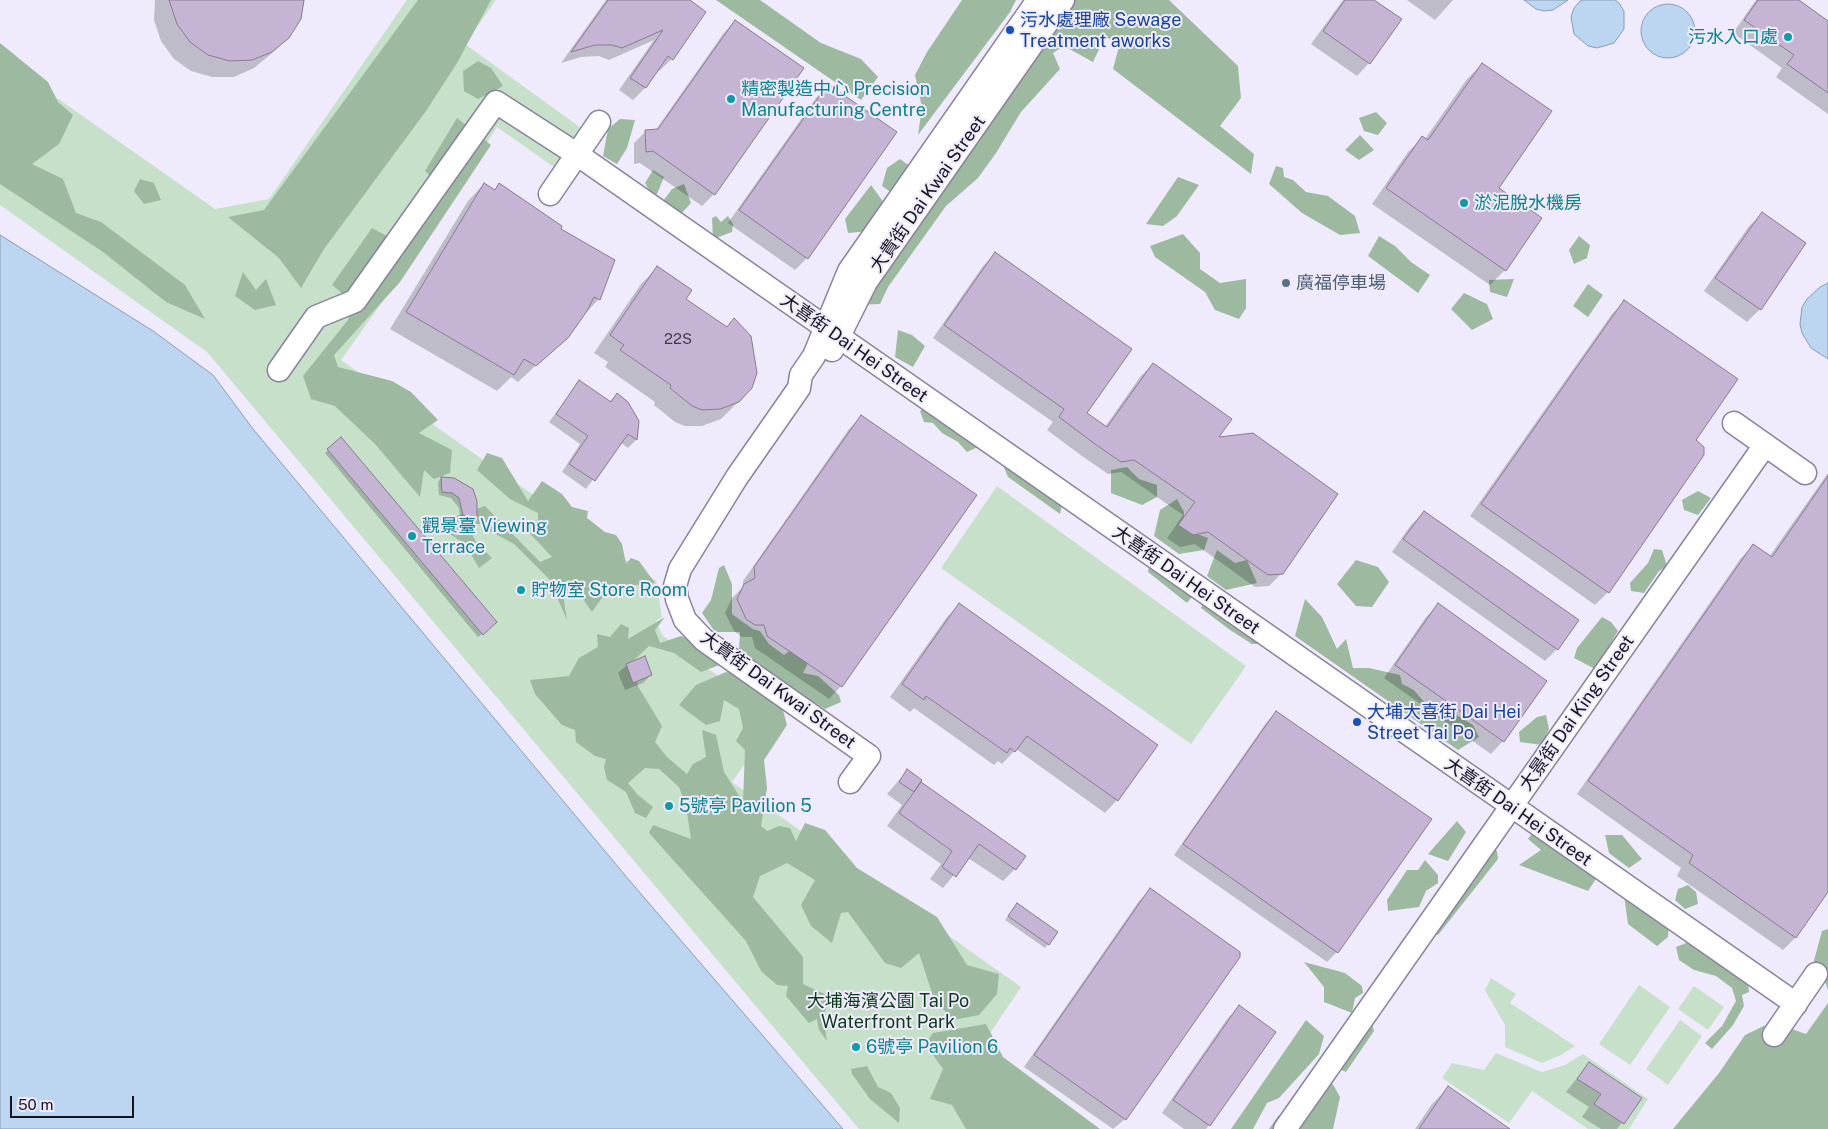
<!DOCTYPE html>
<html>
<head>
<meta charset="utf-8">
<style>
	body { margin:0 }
	#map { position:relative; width:1828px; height:1129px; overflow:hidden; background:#efebfc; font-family:"Public Sans",sans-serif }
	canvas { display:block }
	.scale { position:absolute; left:10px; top:1096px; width:124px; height:22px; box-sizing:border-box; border:2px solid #16141d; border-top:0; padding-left:6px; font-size:15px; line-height:18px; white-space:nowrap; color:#16141d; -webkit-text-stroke:4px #efebfc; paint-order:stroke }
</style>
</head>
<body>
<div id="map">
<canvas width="1828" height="1129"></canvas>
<div class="scale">50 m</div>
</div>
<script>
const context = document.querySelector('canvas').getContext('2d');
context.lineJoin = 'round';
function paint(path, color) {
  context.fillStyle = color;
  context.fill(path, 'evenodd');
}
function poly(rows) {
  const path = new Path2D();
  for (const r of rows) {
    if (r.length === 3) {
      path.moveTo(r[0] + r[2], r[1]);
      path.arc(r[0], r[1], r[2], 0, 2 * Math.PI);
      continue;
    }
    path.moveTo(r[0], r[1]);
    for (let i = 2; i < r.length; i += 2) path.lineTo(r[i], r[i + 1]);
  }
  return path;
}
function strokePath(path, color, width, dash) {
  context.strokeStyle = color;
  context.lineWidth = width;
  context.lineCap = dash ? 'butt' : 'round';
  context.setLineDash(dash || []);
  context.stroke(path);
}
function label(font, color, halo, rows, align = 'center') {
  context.font = font + ' "Public Sans","Noto Sans TC",sans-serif';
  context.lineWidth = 4;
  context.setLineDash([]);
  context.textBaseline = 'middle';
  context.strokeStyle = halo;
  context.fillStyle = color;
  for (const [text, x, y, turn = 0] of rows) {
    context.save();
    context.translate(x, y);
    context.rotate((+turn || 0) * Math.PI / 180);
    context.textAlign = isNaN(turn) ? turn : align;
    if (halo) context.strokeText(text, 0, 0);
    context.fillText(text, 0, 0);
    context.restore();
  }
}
paint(poly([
	[407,0,496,0,465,44,581,128,554,167,497,127,388,294,341,360,656,581,662,617,656,621,662,634,674,646,778,716,732,782,1021,987,976,1054,1080,1129,859,1129,207,352,0,205,0,58,215,209,269,199],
	[997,486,1246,666,1191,744,941,568],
	[1491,978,1516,994,1510,1003,1575,1046,1561,1055,1542,1063,1505,1047,1505,1025,1485,990],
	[1639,985,1670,1007,1630,1065,1599,1044],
	[1694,986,1724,1007,1708,1030,1678,1009],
	[1680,1020,1702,1036,1668,1085,1646,1069],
	[1496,1053,1542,1072,1565,1065,1583,1054,1648,1099,1629,1129,1588,1129,1532,1091,1509,1123,1442,1078,1452,1063,1484,1070]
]), '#c6e0ca');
paint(poly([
	[418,0,491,0,457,63,426,111,324,249,301,288,279,258,228,217,264,210],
	[716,0,760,0,821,43,861,59,878,77,861,100],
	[962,0,1016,0,1010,12,918,135,922,107,915,75,927,52],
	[1043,0,1169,0,1238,66,1241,98,1220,126,1254,154,1251,174,1113,69,1120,43,1105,37,1093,62,1064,46,1053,53,1060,69,1021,112,996,153,978,178,946,206,888,287,880,304,857,305],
	[0,43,48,82,58,102,73,115,59,144,32,164,63,179,76,213,101,222,185,285,205,319,166,302,103,252,0,184],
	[478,61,491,68,503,86,478,99,464,91,463,71],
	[1376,112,1387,123,1378,135,1364,131,1359,118],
	[457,118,491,145,400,282,334,355,338,367,392,381,411,392,438,420,419,433,452,450,450,473,434,479,424,470,420,497,375,444,335,406,311,399,303,376,348,320,353,302,332,285,372,228,402,244,441,186,425,171],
	[620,119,635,120,627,148,617,164,603,156,608,129],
	[1360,135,1374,150,1359,160,1345,150],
	[900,159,911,167,892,193,882,186,887,168],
	[1276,166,1283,168,1284,177,1293,180,1306,192,1328,196,1355,216,1360,233,1340,235,1302,213,1269,184],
	[653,170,664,177,657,194,651,194,645,183],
	[1178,177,1199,185,1177,216,1163,226,1146,224],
	[140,179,154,183,161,200,144,204,134,191],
	[684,184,691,203,681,214,663,201,672,189],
	[871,185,887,207,869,231,848,233,845,219],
	[716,216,721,222,728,216,733,224,732,232,713,239,712,218],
	[1183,234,1200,253,1200,269,1220,283,1246,279,1246,308,1239,319,1215,310,1205,292,1155,257,1150,246],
	[1379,236,1395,246,1411,262,1430,275,1418,293,1368,256],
	[1579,236,1590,245,1587,258,1574,264,1569,250],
	[243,272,256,290,266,279,276,305,255,310,235,296],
	[1514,279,1507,297,1490,292,1489,280],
	[1588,284,1603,295,1588,317,1573,306],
	[1464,293,1487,304,1493,319,1472,330,1451,309],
	[898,330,912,335,925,346,913,367,895,357],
	[937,401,950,410,962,408,971,423,982,423,980,446,967,452,958,442,942,433,933,423,924,422,920,411],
	[1018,452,1063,500,1060,514,1008,477,1003,465],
	[487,453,502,458,528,501,542,481,562,494,572,507,588,511,587,518,605,532,616,535,622,544,626,564,631,558,639,561,655,583,609,588,592,612,576,589,563,595,567,620,549,579,514,544,490,531,482,524,467,524,476,542,492,558,479,568,465,544,447,532,442,521,485,506,540,562,552,557,523,526,538,521,538,513,510,499,477,470],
	[1127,467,1139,479,1157,485,1157,497,1142,505,1111,493,1111,470],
	[1698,491,1711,498,1698,515,1684,510,1682,500],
	[1177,499,1184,512,1184,529,1208,538,1204,550,1179,554,1154,536,1160,510],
	[1654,549,1662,550,1667,566,1659,571,1644,593,1631,591,1630,583,1648,563],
	[1217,550,1235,563,1247,560,1257,583,1226,590,1207,576],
	[1151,552,1194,594,1187,603,1148,572],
	[1356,560,1378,567,1389,582,1372,607,1356,606,1337,584],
	[724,565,732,584,732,614,753,629,760,631,769,644,784,655,794,647,810,659,803,673,818,676,839,695,841,702,825,709,802,695,739,650,740,632,715,632,702,613,711,600,719,568],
	[1305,599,1322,617,1337,649,1346,639,1353,668,1369,668,1400,675,1402,684,1414,690,1425,703,1435,702,1473,725,1479,737,1458,750,1295,636],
	[1203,602,1241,627,1254,610,1260,619,1264,644,1252,644,1230,630,1201,608],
	[665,617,655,630,660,643,681,636,692,640,722,664,701,672,674,653,649,646,630,664,639,688,662,726,655,742,667,757,687,774,693,764,706,757,702,730,716,735,724,772,743,802,745,750,736,741,743,728,739,709,724,700,720,721,706,725,679,705,696,685,726,672,775,681,787,725,764,760,767,788,761,826,767,831,779,826,790,828,796,841,805,823,825,830,857,868,937,917,967,965,999,974,997,994,979,1015,953,1020,934,999,919,953,901,968,885,963,848,912,841,913,832,943,811,926,801,905,815,880,787,863,760,876,753,897,803,957,803,984,831,997,823,1016,827,1041,819,1030,817,1019,809,1023,786,996,788,986,777,985,761,971,746,941,649,833,653,825,691,839,686,806,679,787,659,769,645,768,628,783,638,795,653,807,646,818,635,813,626,792,607,780,604,767,606,759,595,756,576,742,575,730,562,725,535,694,530,680,569,676,579,658,598,647,597,634,610,637,621,624,629,628,628,639],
	[1602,617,1611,622,1618,631,1595,669,1574,658,1577,648],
	[1546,715,1549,729,1542,745,1520,742,1519,732,1537,717],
	[1457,821,1466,832,1448,861,1428,854],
	[1540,822,1607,862,1588,891,1519,865,1541,850,1528,839],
	[1605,835,1622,835,1642,859,1629,868,1609,853],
	[1479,839,1497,851,1498,859,1438,935,1423,920],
	[1425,860,1438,875,1438,883,1426,891,1419,907,1388,911,1387,900,1407,870,1418,870],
	[1688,885,1696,892,1698,904,1685,909,1675,900,1678,889],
	[1624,895,1651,908,1653,920,1666,918,1669,922,1668,937,1657,946,1628,924],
	[1828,929,1828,990,1824,979,1813,964,1822,931],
	[1694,940,1747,976,1749,992,1742,995,1744,1006,1733,1025,1712,1049,1705,1043,1722,1026,1736,1001,1732,988,1716,976,1694,970,1679,960,1676,947],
	[1304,962,1345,973,1362,986,1363,993,1355,998,1352,1013,1324,1002,1324,987],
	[1828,1003,1828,1129,1673,1129,1719,1073,1745,1035,1772,1022,1806,1034],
	[1306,1020,1324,1036,1319,1054,1279,1098,1267,1103,1253,1129,1231,1129],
	[1371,1020,1374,1031,1346,1072,1322,1062],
	[986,1024,1003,1057,1100,1129,966,1129,952,1105,930,1099,943,1069,925,1044,933,1033],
	[867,1066,878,1087,891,1093,900,1108,899,1123,870,1099,852,1074,851,1069],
	[1330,1079,1340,1097,1333,1129,1269,1129,1279,1115,1294,1124]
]), '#9dbaa1');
const water = poly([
	[1524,0,1568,0,1553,10,1544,11,1536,9,1524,0],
	[1581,0,1615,0,1619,3,1624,11,1624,29,1614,43,1597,48,1588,46,1574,34,1571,17,1574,8,1581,0],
	[1668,31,27],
	[0,235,153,331,213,375,253,429,629,880,843,1129,0,1129,0,235],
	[1828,283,1828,359,1811,348,1802,333,1800,324,1802,307,1807,299,1820,287,1828,283]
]);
paint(water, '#bcd6f2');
strokePath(water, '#8a9cb2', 1);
paint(poly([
	[155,0,303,0,288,37,271,54,254,68,234,77,212,77,191,71,174,59,161,41,154,20],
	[606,0,688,0,705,12,672,59,659,71,657,70,645,88,633,100,619,90,654,40,609,60,599,56,581,57,561,63],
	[1343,0,1372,0,1369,63,1357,76,1311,44],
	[1407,0,1453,0,1435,20],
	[1756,0,1797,0,1828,22,1828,114,1776,77,1782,68,1733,33],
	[735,21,714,194,702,206,640,163,634,164,634,143,646,131,655,131,723,34],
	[1482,64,1505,270,1490,285,1372,204,1408,152,1422,138,1425,139,1467,79],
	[828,85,807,258,795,270,728,223,816,98],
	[484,184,494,190,499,185,559,230,599,299,531,370,518,382,511,377,497,391,390,329,468,201],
	[1762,214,1804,244,1760,309,1747,322,1704,291,1749,226],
	[995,254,1085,413,1105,427,1140,377,1153,364,1216,438,1282,573,1269,586,1255,587,1195,544,1180,547,1167,538,1183,515,1121,472,1108,474,1082,456,1047,430,1053,422,933,338,983,266],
	[657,268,685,299,726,328,734,320,746,394,721,419,702,426,685,426,675,422,654,405,655,402,605,367,608,362,594,353,641,284],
	[1624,302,1703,455,1608,592,1595,605,1470,516,1612,314],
	[579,382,609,402,617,394,638,421,636,440,628,448,620,442,586,489,562,472,580,444,549,422],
	[861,417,841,686,829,699,755,648,752,637,742,637,734,631,725,613,732,598,743,587,743,581,849,429],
	[328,450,492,626,478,637,325,453],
	[1828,473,1828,890,1795,938,1783,950,1677,876,1681,868,1577,794,1741,558,1753,546,1769,557],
	[441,478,454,479,476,519,472,523,460,518,459,508,451,498,439,495,438,482],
	[1424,512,1557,649,1545,661,1392,552,1411,525],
	[959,605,1117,800,1105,813,1016,749,1002,764,998,761,994,765,914,708,910,712,890,697,947,617],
	[1438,605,1503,741,1491,754,1384,678,1426,617],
	[627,665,651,675,643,683,625,690,618,673],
	[1276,712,1337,952,1327,962,1174,855,1266,723],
	[907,771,916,787,1015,869,1003,881,968,858,943,888,930,879,941,864,887,826,902,805,887,794],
	[1150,890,1241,954,1125,1119,1113,1129,1024,1067,1139,901],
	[1013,909,1048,944,1045,948,1005,920],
	[1239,1007,1209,1125,1206,1129,1184,1129,1162,1113,1227,1019],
	[1589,1063,1640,1098,1617,1129,1601,1129,1582,1117,1589,1107,1566,1092],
	[1448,1088,1508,1129,1415,1129,1432,1104]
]), '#0003');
const building = poly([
	[169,0,304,0,301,19,289,38,272,52,252,60,230,61,208,55,190,42,177,24,169,0],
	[608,0,690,0,706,12,673,60,668,56,646,88,630,78,663,30,622,48,612,45,595,45,571,52,608,0],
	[1345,0,1374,0,1402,19,1370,64,1323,31,1345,0],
	[1758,0,1799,0,1828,21,1828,93,1787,64,1794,55,1744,20,1758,0],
	[735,20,804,68,715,195,653,151,646,152,645,130,658,129,735,20],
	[1482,63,1552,111,1499,188,1542,218,1506,271,1386,188,1422,136,1428,140,1482,63],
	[828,84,897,132,808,259,739,210,828,84],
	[484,183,495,190,499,183,562,226,561,229,615,260,600,300,594,297,587,311,568,338,536,366,524,359,514,375,406,312,484,183],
	[1762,212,1806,243,1761,310,1715,278,1762,212],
	[995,252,1132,349,1087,413,1107,427,1153,363,1232,419,1219,437,1253,433,1338,494,1283,574,1268,575,1208,532,1193,535,1178,525,1195,502,1134,460,1121,462,1095,444,1059,417,1064,409,944,325,995,252],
	[657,266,692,290,686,299,727,327,734,318,751,336,757,373,752,388,739,402,720,409,702,410,692,406,670,388,671,385,620,350,624,345,610,335,657,266],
	[1624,300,1738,379,1696,440,1704,447,1704,455,1609,593,1481,504,1624,300],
	[579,380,611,402,617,393,628,402,639,421,637,440,628,434,595,481,569,464,588,436,556,414,579,380],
	[861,415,977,495,842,687,767,636,764,625,755,625,746,619,737,599,744,584,755,578,754,567,861,415],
	[341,437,497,622,483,635,327,449,341,437],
	[1828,476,1828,892,1796,938,1689,863,1693,855,1588,781,1753,544,1772,557,1828,476],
	[441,477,454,478,473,489,477,501,477,520,463,515,459,498,452,493,442,492,441,477],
	[1424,511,1579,620,1558,650,1403,539,1424,511],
	[959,603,1158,745,1118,801,1027,736,1015,752,1010,748,1007,753,926,696,924,700,902,684,959,603],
	[1438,603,1547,681,1504,742,1395,665,1438,603],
	[645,656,652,675,633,683,626,664,645,656],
	[1276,711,1432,819,1338,953,1183,844,1276,711],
	[907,769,922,780,914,792,899,782,907,769],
	[921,782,1026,856,1016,870,979,844,956,877,942,867,952,851,899,813,921,782],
	[1150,888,1240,952,1240,957,1126,1120,1034,1055,1150,888],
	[1017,903,1058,932,1049,945,1008,916,1017,903],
	[1239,1005,1276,1032,1210,1126,1173,1100,1239,1005],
	[1589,1062,1642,1098,1624,1124,1594,1104,1601,1094,1577,1079,1589,1062],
	[1448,1086,1510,1129,1419,1129,1448,1086]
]);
paint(building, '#c5b4d3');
strokePath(building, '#877a92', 1);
const minor = poly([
	[550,194,599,122],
	[832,350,866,282,1063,0],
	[279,370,316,317,355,301,496,102,578,155,1796,1004],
	[1734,423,1805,473],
	[850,782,869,756,704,640,685,620,677,599,675,586,680,569,737,477,799,388,801,375,814,356,849,271,1038,0],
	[1774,1035,1816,974],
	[1285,1129,1765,445]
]);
strokePath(minor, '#8a839d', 25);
strokePath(minor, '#fff', 22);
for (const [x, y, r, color] of [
	[1010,30,5,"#1a4fb4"],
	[1788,37,5,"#0f9aa8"],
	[731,99,5,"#0f9aa8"],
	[1464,203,5,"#0f9aa8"],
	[1286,283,5,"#5c6f8a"],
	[412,536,5,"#0f9aa8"],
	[521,590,5,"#0f9aa8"],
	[1357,722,5,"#1a4fb4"],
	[669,806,5,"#0f9aa8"],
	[856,1047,5,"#0f9aa8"]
]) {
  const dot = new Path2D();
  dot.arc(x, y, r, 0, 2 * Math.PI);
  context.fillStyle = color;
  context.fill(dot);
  strokePath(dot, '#efebfc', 2);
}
label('15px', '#423c4a', null, [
	["22S",678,339]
]);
label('18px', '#164399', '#efebfc', [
	["污水處理廠 Sewage",1020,20],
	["Treatment aworks",1020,41],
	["大埔大喜街 Dai Hei",1367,712],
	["Street Tai Po",1367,733]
], 'left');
label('18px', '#0d838f', '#efebfc', [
	["污水入口處",1778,37,"right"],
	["精密製造中心 Precision",741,89],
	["Manufacturing Centre",741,110],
	["淤泥脫水機房",1474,203],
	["觀景臺 Viewing",422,526],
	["Terrace",422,547],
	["貯物室 Store Room",531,590],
	["5號亭 Pavilion 5",679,806],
	["6號亭 Pavilion 6",866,1047]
], 'left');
label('18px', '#16141d', '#efebfc', [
	["大貴街 Dai Kwai Street",928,194,-55],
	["大喜街 Dai Hei Street",854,348,35],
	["大喜街 Dai Hei Street",1186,580,35],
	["大貴街 Dai Kwai Street",778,690,36],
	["大景街 Dai King Street",1577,713,-55],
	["大喜街 Dai Hei Street",1518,812,35]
]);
label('18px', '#4e5e75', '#efebfc', [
	["廣福停車場",1296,283]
], 'left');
label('18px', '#0b3b19', '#efebfc', [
	["大埔海濱公園 Tai Po",888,1001],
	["Waterfront Park",888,1022]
]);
</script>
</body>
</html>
